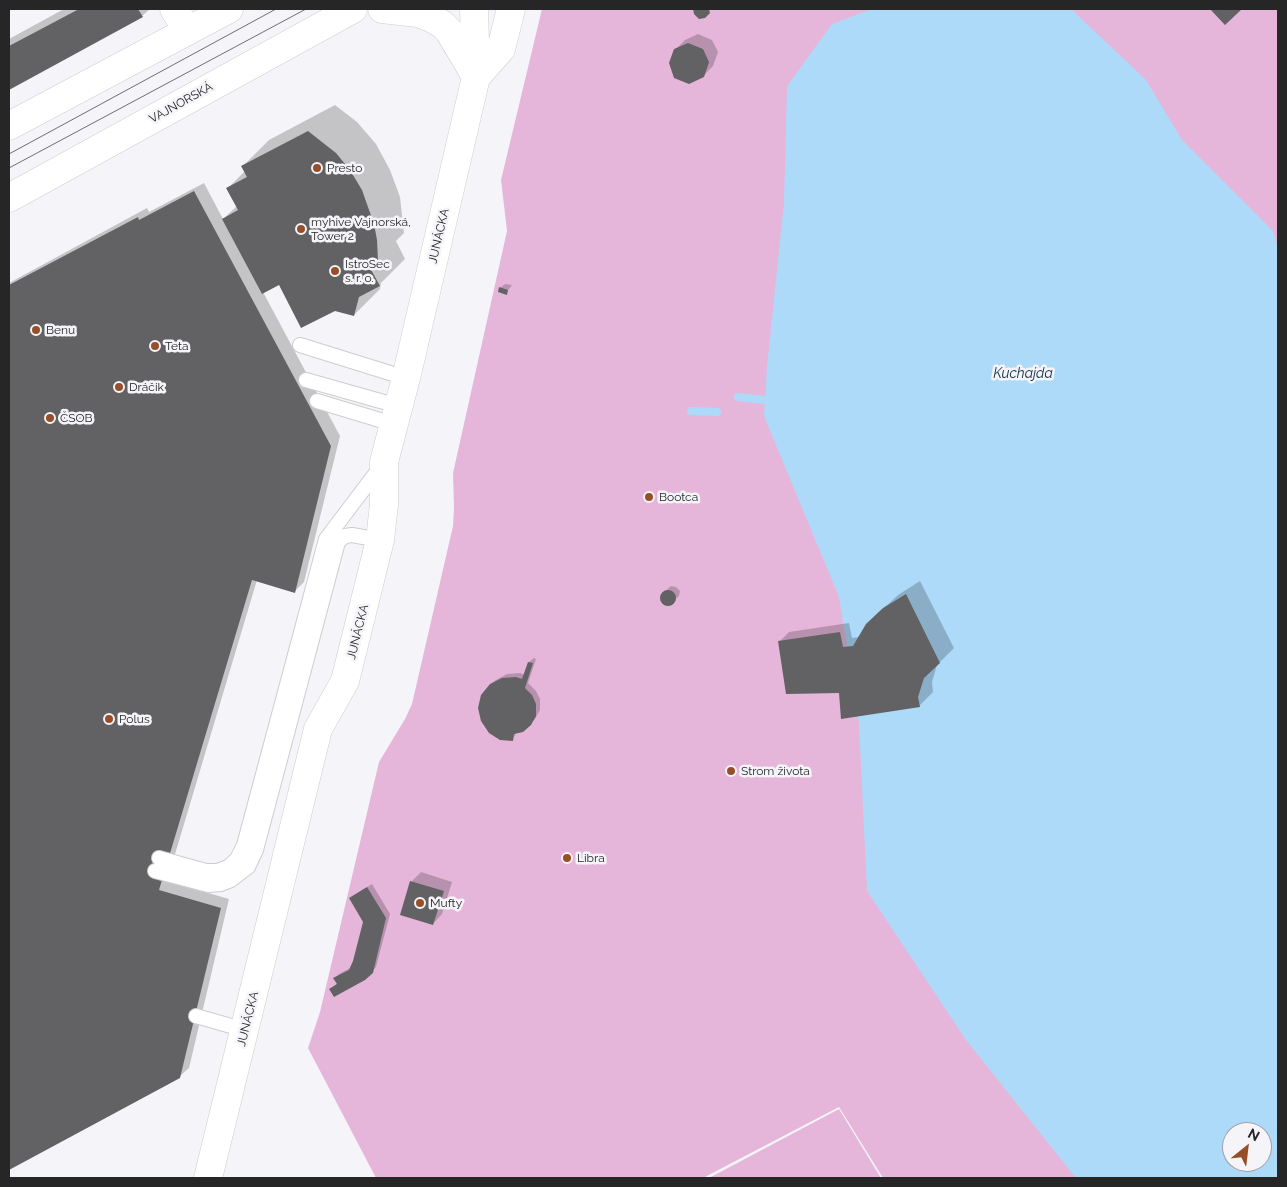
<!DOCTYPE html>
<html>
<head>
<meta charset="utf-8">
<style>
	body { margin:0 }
	#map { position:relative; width:1287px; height:1187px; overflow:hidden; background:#f5f5f9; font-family:Raleway,sans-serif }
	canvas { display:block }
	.frame { position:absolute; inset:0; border:10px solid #262627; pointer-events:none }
	.north { position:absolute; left:1222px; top:1122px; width:50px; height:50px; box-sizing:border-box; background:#f5f5f9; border:1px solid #a2a2a5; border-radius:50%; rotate:29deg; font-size:14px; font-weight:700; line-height:20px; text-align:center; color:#262627 }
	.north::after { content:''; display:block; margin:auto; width:18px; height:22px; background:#964f29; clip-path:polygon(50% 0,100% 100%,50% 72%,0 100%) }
</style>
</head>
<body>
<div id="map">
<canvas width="1287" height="1187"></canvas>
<div class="frame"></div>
<div class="north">N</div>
</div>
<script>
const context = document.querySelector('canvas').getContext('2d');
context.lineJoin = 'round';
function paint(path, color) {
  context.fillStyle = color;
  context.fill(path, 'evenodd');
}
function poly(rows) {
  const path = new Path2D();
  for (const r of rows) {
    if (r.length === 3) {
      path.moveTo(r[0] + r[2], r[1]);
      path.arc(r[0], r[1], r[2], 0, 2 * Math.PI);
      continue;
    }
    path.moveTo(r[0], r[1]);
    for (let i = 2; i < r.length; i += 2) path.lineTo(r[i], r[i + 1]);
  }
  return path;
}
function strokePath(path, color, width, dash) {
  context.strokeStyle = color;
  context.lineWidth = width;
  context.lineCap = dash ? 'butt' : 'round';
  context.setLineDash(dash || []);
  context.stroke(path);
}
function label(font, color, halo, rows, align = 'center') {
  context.font = font + ' Raleway,sans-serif';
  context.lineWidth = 5;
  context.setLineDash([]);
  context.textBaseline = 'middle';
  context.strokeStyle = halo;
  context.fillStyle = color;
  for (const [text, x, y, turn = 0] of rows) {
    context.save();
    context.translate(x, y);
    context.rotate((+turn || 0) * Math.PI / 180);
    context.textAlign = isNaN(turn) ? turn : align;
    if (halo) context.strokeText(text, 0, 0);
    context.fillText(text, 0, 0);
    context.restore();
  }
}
paint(poly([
	[542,9,1278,9,1278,1178,883,1178,839,1107,703,1178,376,1178,308,1048,320,1012,379,762,405,719,412,704,453,526,454,508,453,473,507,231,501,180],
	[1232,1132,1262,1132,1262,1162,1232,1162],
	[839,1109,881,1178,709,1178]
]), '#e5b6d9');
paint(poly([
	[872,9,1071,9,1146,80,1182,140,1273,231,1278,247,1278,1178,1076,1178,966,1040,867,891,859,724,839,597,764,416,767,366,784,203,787,86,832,24],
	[1232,1132,1262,1132,1262,1162,1232,1162]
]), '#aedafa');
paint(poly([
	[64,9,150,9,142,16,9,89,9,39],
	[698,34,712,40,718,52,713,66,703,76,675,50,685,40],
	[335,105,357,122,376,144,390,170,400,197,404,233,396,241,405,259,381,283,380,289,354,315,279,284,263,292,340,436,304,582,295,591,257,580,167,881,229,899,189,1068,179,1077,9,1169,9,283,147,208,149,212,204,183,223,219,237,206,228,188,245,171,243,166,269,140],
	[505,284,512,285,506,293,500,288],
	[920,581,954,648,937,665,932,682,933,692,919,706,841,692,779,642,789,632,849,623,852,638,859,637,881,611,898,595],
	[671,586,676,587,680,591,679,596,670,604,664,604,661,600,662,594],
	[534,658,536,659,528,683,536,691,540,699,540,710,535,719,517,732,512,740,491,684,496,680,507,674,520,673,525,675,529,662],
	[421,872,452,882,442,914,433,924,412,881],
	[372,884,390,914,376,967,365,979,331,989,338,983,335,978,339,974,352,967,364,922,351,898]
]), '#0003');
strokePath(poly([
	[738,397,765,400],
	[691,411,717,412]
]), '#aedafa', 8);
paint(poly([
	[79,9,138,9,143,17,9,90,9,46],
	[693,9,709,9,710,13,705,18,699,19,694,14],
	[1210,9,1242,9,1225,25],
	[688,43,703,49,709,62,704,77,689,84,674,78,669,63,674,49],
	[308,131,336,153,350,170,362,190,374,224,377,240,378,261,369,266,380,286,359,297,354,316,335,311,301,328,279,285,262,294,222,219,238,210,226,188,247,177,241,166],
	[194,191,331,446,295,593,252,580,159,890,221,908,180,1078,9,1170,9,285,138,217,139,220],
	[499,287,508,290,507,295,498,292],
	[668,598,8],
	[906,594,940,663,924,678,918,697,920,707,841,719,839,693,786,694,778,641,840,632,843,647,853,646,866,624,883,608],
	[528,662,533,663,525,688,532,695,536,704,536,716,531,725,523,732,514,734,513,741,500,740,489,733,481,721,478,708,481,695,490,684,502,678,516,677,522,679],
	[410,881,444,891,433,925,400,915],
	[367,887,386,918,373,973,365,980,334,997,329,989,337,984,333,978,349,970,353,961,363,922,349,898]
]), '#626163');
const lane = poly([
	[300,345,406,378],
	[306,380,398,406],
	[317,401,393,424],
	[159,858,206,871,217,871,228,867,237,859,244,845,326,539,382,465],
	[155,871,208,885,221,884,231,880,248,867,256,850,338,542,345,536,352,535,380,540],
	[196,1016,245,1030]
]);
const street = poly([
	[174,9,188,31],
	[382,9,418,13,431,18,442,24,449,31,475,75],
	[476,77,501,49,511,9],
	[208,1178,318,729,345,681,380,540,384,504,384,462,406,378,476,77,474,9]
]);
const secondary = poly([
	[9,126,229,9],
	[9,198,353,9]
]);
strokePath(lane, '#cdcdd0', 16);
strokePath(street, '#cdcdd0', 29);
strokePath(secondary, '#cdcdd0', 29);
strokePath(lane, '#fff', 14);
strokePath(street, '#fff', 28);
strokePath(secondary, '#fff', 28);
strokePath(poly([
	[9,154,276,9],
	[9,168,306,9]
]), '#6e6e70', 1);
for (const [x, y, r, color] of [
	[317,168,5,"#964f29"],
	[301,229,5,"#964f29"],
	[335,271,5,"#964f29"],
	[36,330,5,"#964f29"],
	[155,346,5,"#964f29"],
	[119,387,5,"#964f29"],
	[50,418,5,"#964f29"],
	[649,497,5,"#964f29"],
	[109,719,5,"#964f29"],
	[731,771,5,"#964f29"],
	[567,858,5,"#964f29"],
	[420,903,5,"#964f29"]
]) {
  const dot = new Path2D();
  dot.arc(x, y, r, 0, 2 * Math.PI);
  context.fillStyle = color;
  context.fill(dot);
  strokePath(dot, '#f5f5f9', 2);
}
label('12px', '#262627', '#f5f5f9', [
	["VAJNORSKÁ",181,103,-29],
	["JUNÁCKA",439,236,-77],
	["JUNÁCKA",358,632,-76],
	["JUNÁCKA",248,1019,-76]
]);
label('12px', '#262627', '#f5f5f9', [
	["Presto",327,168],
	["myhive Vajnorská,",311,222],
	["Tower 2",311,236],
	["IstroSec",345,264],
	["s. r. o.",345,278],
	["Benu",46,330],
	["Teta",165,346],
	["Dráčik",129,387],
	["ČSOB",60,418],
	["Bootca",659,497],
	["Polus",119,719],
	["Strom života",741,771],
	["Libra",577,858],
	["Mufty",430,903]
], 'left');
label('italic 14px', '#0c2e43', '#f5f5f9', [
	["Kuchajda",1023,374]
]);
</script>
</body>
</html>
